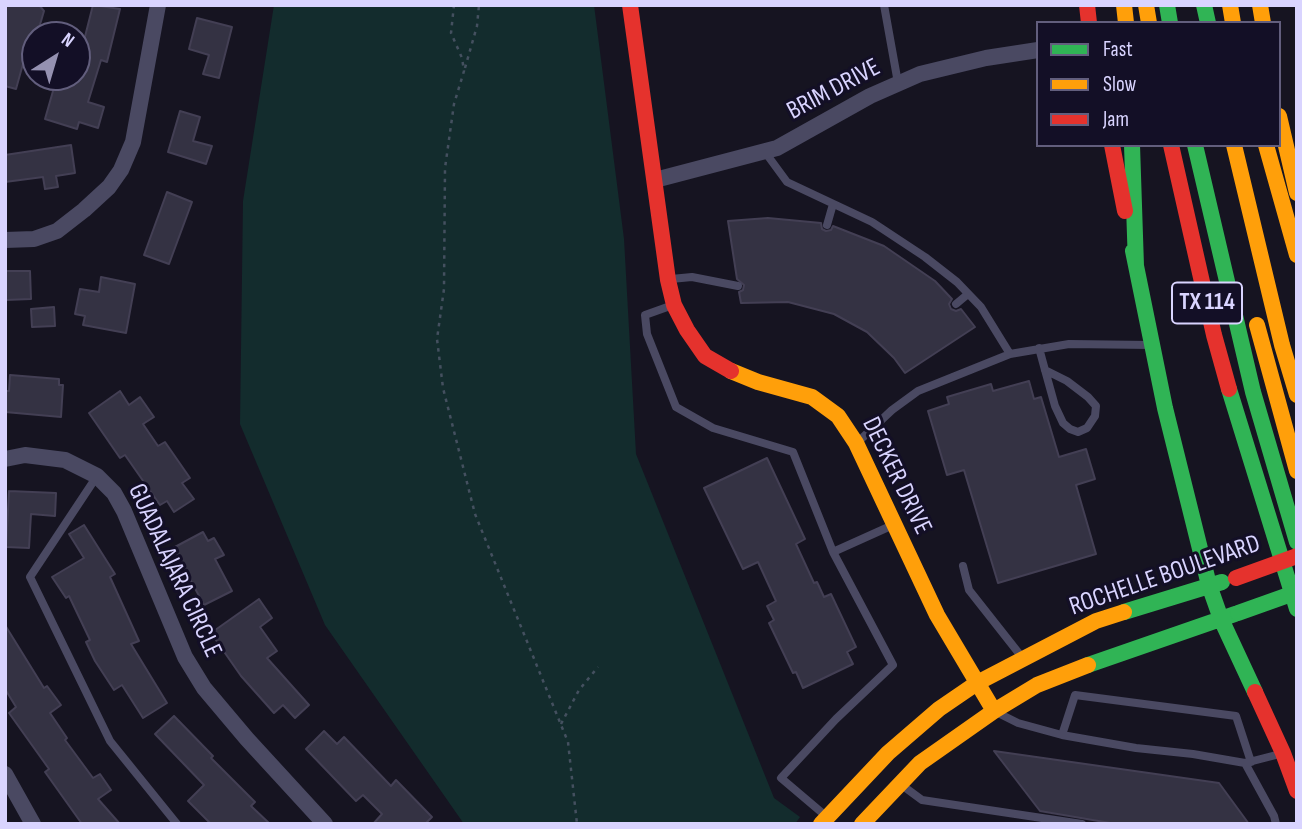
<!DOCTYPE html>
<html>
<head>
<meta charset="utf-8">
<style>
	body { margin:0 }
	#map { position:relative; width:1302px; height:829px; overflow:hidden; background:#161421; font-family:"Sofia Sans Condensed",sans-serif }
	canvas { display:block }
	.frame { position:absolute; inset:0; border:7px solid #d9d4ff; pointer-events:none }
	.legend { position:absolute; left:1036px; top:21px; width:245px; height:126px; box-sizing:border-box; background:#130f26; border:2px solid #625e7d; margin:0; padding:9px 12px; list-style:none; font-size:21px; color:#d9d4ff }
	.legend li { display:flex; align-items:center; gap:14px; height:35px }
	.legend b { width:35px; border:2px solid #625e7d }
	.north { position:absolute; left:21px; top:21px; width:70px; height:70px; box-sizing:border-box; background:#130f26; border:2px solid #625e7d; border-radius:50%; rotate:37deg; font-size:19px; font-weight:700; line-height:28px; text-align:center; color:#d9d4ff }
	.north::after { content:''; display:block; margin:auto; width:24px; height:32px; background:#9591b1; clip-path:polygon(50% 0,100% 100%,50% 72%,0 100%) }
</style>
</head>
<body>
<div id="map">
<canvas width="1302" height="829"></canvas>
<div class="frame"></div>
<ul class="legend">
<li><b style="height:9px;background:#30b455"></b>Fast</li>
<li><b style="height:9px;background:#ff9f0a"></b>Slow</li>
<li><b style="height:9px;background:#e5322d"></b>Jam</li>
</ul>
<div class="north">N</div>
</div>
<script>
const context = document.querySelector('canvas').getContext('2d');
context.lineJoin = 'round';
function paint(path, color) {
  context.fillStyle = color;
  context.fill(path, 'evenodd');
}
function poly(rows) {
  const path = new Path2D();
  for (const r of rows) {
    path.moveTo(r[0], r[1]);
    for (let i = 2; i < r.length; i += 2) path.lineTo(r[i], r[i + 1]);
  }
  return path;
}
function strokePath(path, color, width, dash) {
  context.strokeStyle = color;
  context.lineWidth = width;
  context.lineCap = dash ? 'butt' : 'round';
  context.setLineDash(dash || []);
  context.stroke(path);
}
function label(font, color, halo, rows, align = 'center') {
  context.font = font + ' "Sofia Sans Condensed",sans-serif';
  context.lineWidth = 6;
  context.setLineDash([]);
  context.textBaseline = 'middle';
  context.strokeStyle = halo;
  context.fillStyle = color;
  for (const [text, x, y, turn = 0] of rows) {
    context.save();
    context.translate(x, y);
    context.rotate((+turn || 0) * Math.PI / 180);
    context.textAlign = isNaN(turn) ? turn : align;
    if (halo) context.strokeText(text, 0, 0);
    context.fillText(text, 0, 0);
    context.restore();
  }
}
paint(poly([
	[274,5,594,5,624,239,636,454,774,798,800,817,795,824,464,824,325,625,240,424,243,201]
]), '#132c2d');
const building = poly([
	[5,5,39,5,44,11,39,28,31,35,16,89,5,86,5,5],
	[93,5,120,9,107,62,101,60,88,102,104,107,98,128,79,122,77,129,45,119,57,77,77,77,77,68,93,5],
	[197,18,232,27,219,78,203,74,209,55,189,49,197,18],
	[180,111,200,117,193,141,212,146,206,164,168,152,180,111],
	[71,145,75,173,56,176,58,187,45,189,43,177,5,182,5,155,71,145],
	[167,192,192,202,169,264,144,255,167,192],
	[768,218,821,223,822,229,826,231,831,230,833,226,884,246,935,281,952,299,949,304,951,309,956,311,961,309,975,327,905,373,894,358,867,332,834,314,788,302,741,303,739,292,743,290,744,285,737,279,728,221,768,218],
	[5,271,30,271,31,299,5,300,5,271],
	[101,277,135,284,126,333,83,325,85,316,75,314,80,289,99,292,101,277],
	[54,307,55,326,32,327,31,309,54,307],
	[10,375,59,379,59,385,63,385,61,417,5,412,5,391,9,391,10,375],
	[1029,381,1034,399,1041,397,1059,457,1086,449,1095,479,1076,485,1096,554,998,583,964,470,947,475,928,411,949,404,947,397,991,384,993,391,1029,381],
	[120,391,129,405,140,397,154,417,143,424,158,446,165,442,190,478,182,483,194,499,174,512,167,501,160,505,125,455,120,458,89,413,120,391],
	[767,458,805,539,796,544,814,583,817,582,824,597,831,594,856,647,847,652,853,664,803,688,796,672,793,673,769,623,774,620,767,606,776,601,758,562,743,569,704,488,767,458],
	[9,491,56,493,55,516,31,514,29,548,6,547,9,491],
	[84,525,115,574,110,577,139,641,131,644,167,703,143,718,122,685,114,690,95,661,86,642,90,640,69,596,66,598,52,577,84,558,69,534,84,525],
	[203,532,208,541,214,538,224,555,215,559,232,591,204,605,173,548,203,532],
	[259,599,272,618,260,627,277,651,267,658,309,705,295,718,283,705,274,713,241,676,211,633,259,599],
	[5,625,44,688,47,686,61,705,50,713,67,738,65,740,93,778,100,774,111,790,98,799,120,824,82,824,45,772,49,769,9,713,16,707,5,689,5,625],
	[174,716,213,756,211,758,255,802,251,806,270,824,211,824,188,801,204,785,155,734,174,716],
	[324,731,337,744,344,737,391,786,396,780,432,817,425,824,373,824,382,814,363,795,356,801,306,749,324,731],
	[994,751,1219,783,1249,824,1116,824,1040,811,994,751]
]);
paint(building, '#343243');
strokePath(building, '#433f54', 2);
strokePath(poly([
	[454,5,451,33,462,58,464,71,454,104,445,168,444,289,437,339,443,388,475,514,568,742,577,824],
	[465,68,477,26,479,5],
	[561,724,579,690,598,667]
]), '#44505f', 2.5, [3.5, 5]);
strokePath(poly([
	[884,5,898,83],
	[765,152,787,182,872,222,925,257,957,282,981,307,1010,354],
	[827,225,833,204],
	[671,279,692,277,738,286],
	[956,304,968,294],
	[673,305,645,315,647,334,676,407,713,428,793,452,833,552,893,525],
	[1039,348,1045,370,1055,406,1063,423,1070,429,1078,432,1087,428,1095,416,1096,406,1088,397,1067,381,1045,370],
	[859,441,892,410,918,391,1010,354,1069,344,1151,345],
	[97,476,30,577,110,741,177,824],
	[963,566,969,590,1021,656],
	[996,712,1018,723,1062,735,1136,748,1193,754,1245,763,1280,754],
	[1062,735,1075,695,1236,716,1251,762],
	[1245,763,1274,816,1276,824],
	[903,786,922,800,1082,824],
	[827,817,781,778,836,719,893,665,833,552]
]), '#4a4962', 8);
strokePath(poly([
	[655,180,777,148,870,96,920,74,986,58,1038,50],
	[5,240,34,239,57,231,84,210,109,187,121,170,133,142,158,5],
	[5,459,25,455,65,460,97,476,114,493,124,511,185,657,204,688,247,739,325,824],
	[5,774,33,824]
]), '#4a4962', 16);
strokePath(poly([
	[1167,5,1170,23],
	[1204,5,1208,23],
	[1132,145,1136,266],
	[1195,145,1253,392,1297,542],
	[1133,251,1165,408,1209,585,1221,619,1255,692],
	[1229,389,1297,609],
	[1124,612,1222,582],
	[1088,665,1235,614]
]), '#30b455', 16);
strokePath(poly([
	[1124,5,1126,23],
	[1146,5,1149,23],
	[1230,5,1233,23],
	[1260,5,1263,23],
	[1279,116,1297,193],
	[1234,145,1282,345,1297,395],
	[1266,145,1297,255],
	[1257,325,1297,471],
	[731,371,758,382,812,397,838,416,856,443,937,615,994,711],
	[821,824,888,753,939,709,977,683,1096,621,1124,612],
	[862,824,920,763,994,711,1037,685,1088,665]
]), '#ff9f0a', 16);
strokePath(poly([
	[630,5,668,280,674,305,687,330,705,356,731,371],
	[1087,5,1089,23],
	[1112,145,1125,211],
	[1171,145,1214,335,1229,389],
	[1255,692,1283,753,1297,791]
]), '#e5322d', 16);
strokePath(poly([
	[1238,613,1297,592]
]), '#30b455', 16);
strokePath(poly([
	[1236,578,1297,556]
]), '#e5322d', 16);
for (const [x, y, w] of [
	[1207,303,70]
]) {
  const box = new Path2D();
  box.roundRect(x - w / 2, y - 20.5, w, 41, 5);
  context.fillStyle = '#130f26';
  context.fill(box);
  strokePath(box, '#d9d4ff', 2);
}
label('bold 24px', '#d9d4ff', null, [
	["TX 114",1207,303]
]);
label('26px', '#d9d4ff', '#130f26', [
	["BRIM DRIVE",834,90,-28],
	["DECKER DRIVE",896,476,64],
	["GUADALAJARA CIRCLE",174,571,65],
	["ROCHELLE BOULEVARD",1165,576,-19]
]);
</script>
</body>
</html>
